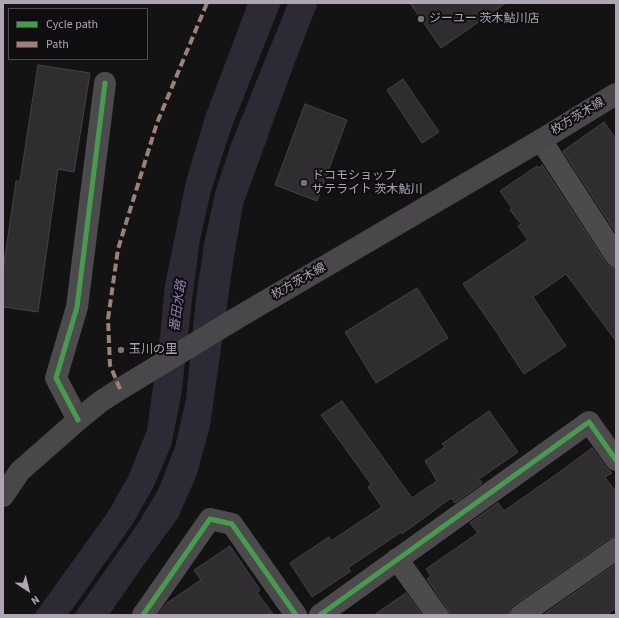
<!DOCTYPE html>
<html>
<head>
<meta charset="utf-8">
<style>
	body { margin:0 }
	#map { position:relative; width:619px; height:618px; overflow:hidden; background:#131313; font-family:"Source Sans 3",sans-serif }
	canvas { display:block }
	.frame { position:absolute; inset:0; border:4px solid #aea4b3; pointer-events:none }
	.legend { position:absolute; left:8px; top:8px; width:140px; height:52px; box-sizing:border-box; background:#0f0d0f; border:1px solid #4f4951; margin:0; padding:5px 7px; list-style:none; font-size:12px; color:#aea4b3 }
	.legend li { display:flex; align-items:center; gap:8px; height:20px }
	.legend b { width:20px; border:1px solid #4f4951 }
	.north { position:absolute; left:8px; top:570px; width:40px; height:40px; -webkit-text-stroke:3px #0f0d0f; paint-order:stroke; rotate:145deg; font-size:11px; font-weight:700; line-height:16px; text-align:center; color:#aea4b3 }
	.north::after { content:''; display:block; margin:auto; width:14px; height:18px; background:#aea4b3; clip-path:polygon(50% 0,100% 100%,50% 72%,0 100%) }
</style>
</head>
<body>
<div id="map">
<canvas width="619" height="618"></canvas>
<div class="frame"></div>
<ul class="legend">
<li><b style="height:5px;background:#469c4c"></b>Cycle path</li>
<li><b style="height:5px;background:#9e8076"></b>Path</li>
</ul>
<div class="north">N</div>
</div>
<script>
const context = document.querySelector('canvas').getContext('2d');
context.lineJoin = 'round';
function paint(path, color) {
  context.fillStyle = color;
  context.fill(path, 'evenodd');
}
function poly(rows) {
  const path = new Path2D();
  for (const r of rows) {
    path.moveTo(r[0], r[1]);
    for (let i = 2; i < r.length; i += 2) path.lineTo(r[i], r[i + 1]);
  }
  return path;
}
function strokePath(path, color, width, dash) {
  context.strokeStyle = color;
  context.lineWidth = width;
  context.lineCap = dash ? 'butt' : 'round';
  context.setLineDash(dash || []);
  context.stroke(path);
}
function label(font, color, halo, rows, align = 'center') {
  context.font = font + ' "Source Sans 3","Noto Sans JP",sans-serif';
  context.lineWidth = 4;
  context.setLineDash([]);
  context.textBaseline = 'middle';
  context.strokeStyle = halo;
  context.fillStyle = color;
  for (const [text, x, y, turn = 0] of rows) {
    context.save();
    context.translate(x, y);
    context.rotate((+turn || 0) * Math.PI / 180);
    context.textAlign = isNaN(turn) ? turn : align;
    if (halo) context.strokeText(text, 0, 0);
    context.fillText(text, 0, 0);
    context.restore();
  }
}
paint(poly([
	[248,3,281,3,230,132,211,191,200,240,192,300,181,397,171,446,153,488,132,525,68,615,34,615,108,512,128,477,147,430,160,336,165,285,186,181,206,114],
	[288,3,318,3,295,62,243,205,233,263,210,426,197,474,178,518,145,563,109,615,74,615,137,525,158,490,175,447,186,399,196,298,204,244,216,189,231,144]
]), '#2d2935');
const building = poly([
	[410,3,506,3,441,48,410,3],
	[38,65,90,73,74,172,58,169,38,312,3,307,3,271,16,181,20,181,38,65],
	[403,79,439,132,422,143,387,90,403,79],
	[305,104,347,120,317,201,275,185,305,104],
	[604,122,616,139,616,233,563,151,604,122],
	[542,165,606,263,610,267,616,268,616,341,566,274,533,297,566,346,524,374,500,338,500,337,463,284,528,240,518,226,521,224,510,210,512,208,500,191,537,166,539,168,542,165],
	[417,288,448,338,376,383,345,332,417,288],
	[342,401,412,498,437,481,425,461,445,447,442,444,489,411,518,452,479,479,482,483,455,503,451,498,402,534,401,532,348,568,351,571,312,597,290,563,329,537,331,541,382,507,368,487,371,484,321,415,342,401],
	[592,448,606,467,612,473,605,477,616,492,616,537,609,539,514,605,510,609,509,615,449,615,447,608,427,579,431,576,426,569,478,533,470,523,498,503,504,511,561,471,592,448],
	[230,546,260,590,257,593,274,615,158,615,167,603,201,580,194,570,230,546],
	[616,564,616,608,606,615,543,615,616,564],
	[406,593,422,615,374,615,406,593]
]);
paint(building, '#2f2d2f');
strokePath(building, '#454246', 1);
strokePath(poly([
	[541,140,616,256],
	[78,420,56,378,77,307,105,83],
	[397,559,437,615],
	[143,615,210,519,232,524,296,615],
	[320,615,589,422,616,460],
	[521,615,616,549]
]), '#4d4a4e', 22);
strokePath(poly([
	[3,496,20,471,78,420,100,402,120,389,242,315,541,140,616,94]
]), '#49474a', 22);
strokePath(poly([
	[120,389,110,365,108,319,118,249,157,123,207,3]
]), '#9e8076', 4, [8, 4]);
strokePath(poly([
	[78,420,56,378,77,307,105,83],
	[143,615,210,519,232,524,296,615],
	[320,615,589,422,616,460]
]), '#469c4c', 5);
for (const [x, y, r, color] of [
	[421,19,4,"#78717b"],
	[304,183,4,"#78717b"],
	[121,350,4,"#78717b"]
]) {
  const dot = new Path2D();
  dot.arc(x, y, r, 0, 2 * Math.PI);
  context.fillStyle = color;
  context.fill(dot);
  strokePath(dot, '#0f0d0f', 1.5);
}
label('12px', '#aea4b3', '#0f0d0f', [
	["ジーユー 茨木鮎川店",429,19],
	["ドコモショップ",312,176],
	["サテライト 茨木鮎川",312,190],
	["玉川の里",129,350]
], 'left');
label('12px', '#aea4b3', '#0f0d0f', [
	["枚方茨木線",578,117,-31],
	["枚方茨木線",299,282,-30]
]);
label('italic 13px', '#907dad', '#0f0d0f', [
	["番田水路",179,306,-82]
]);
</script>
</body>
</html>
